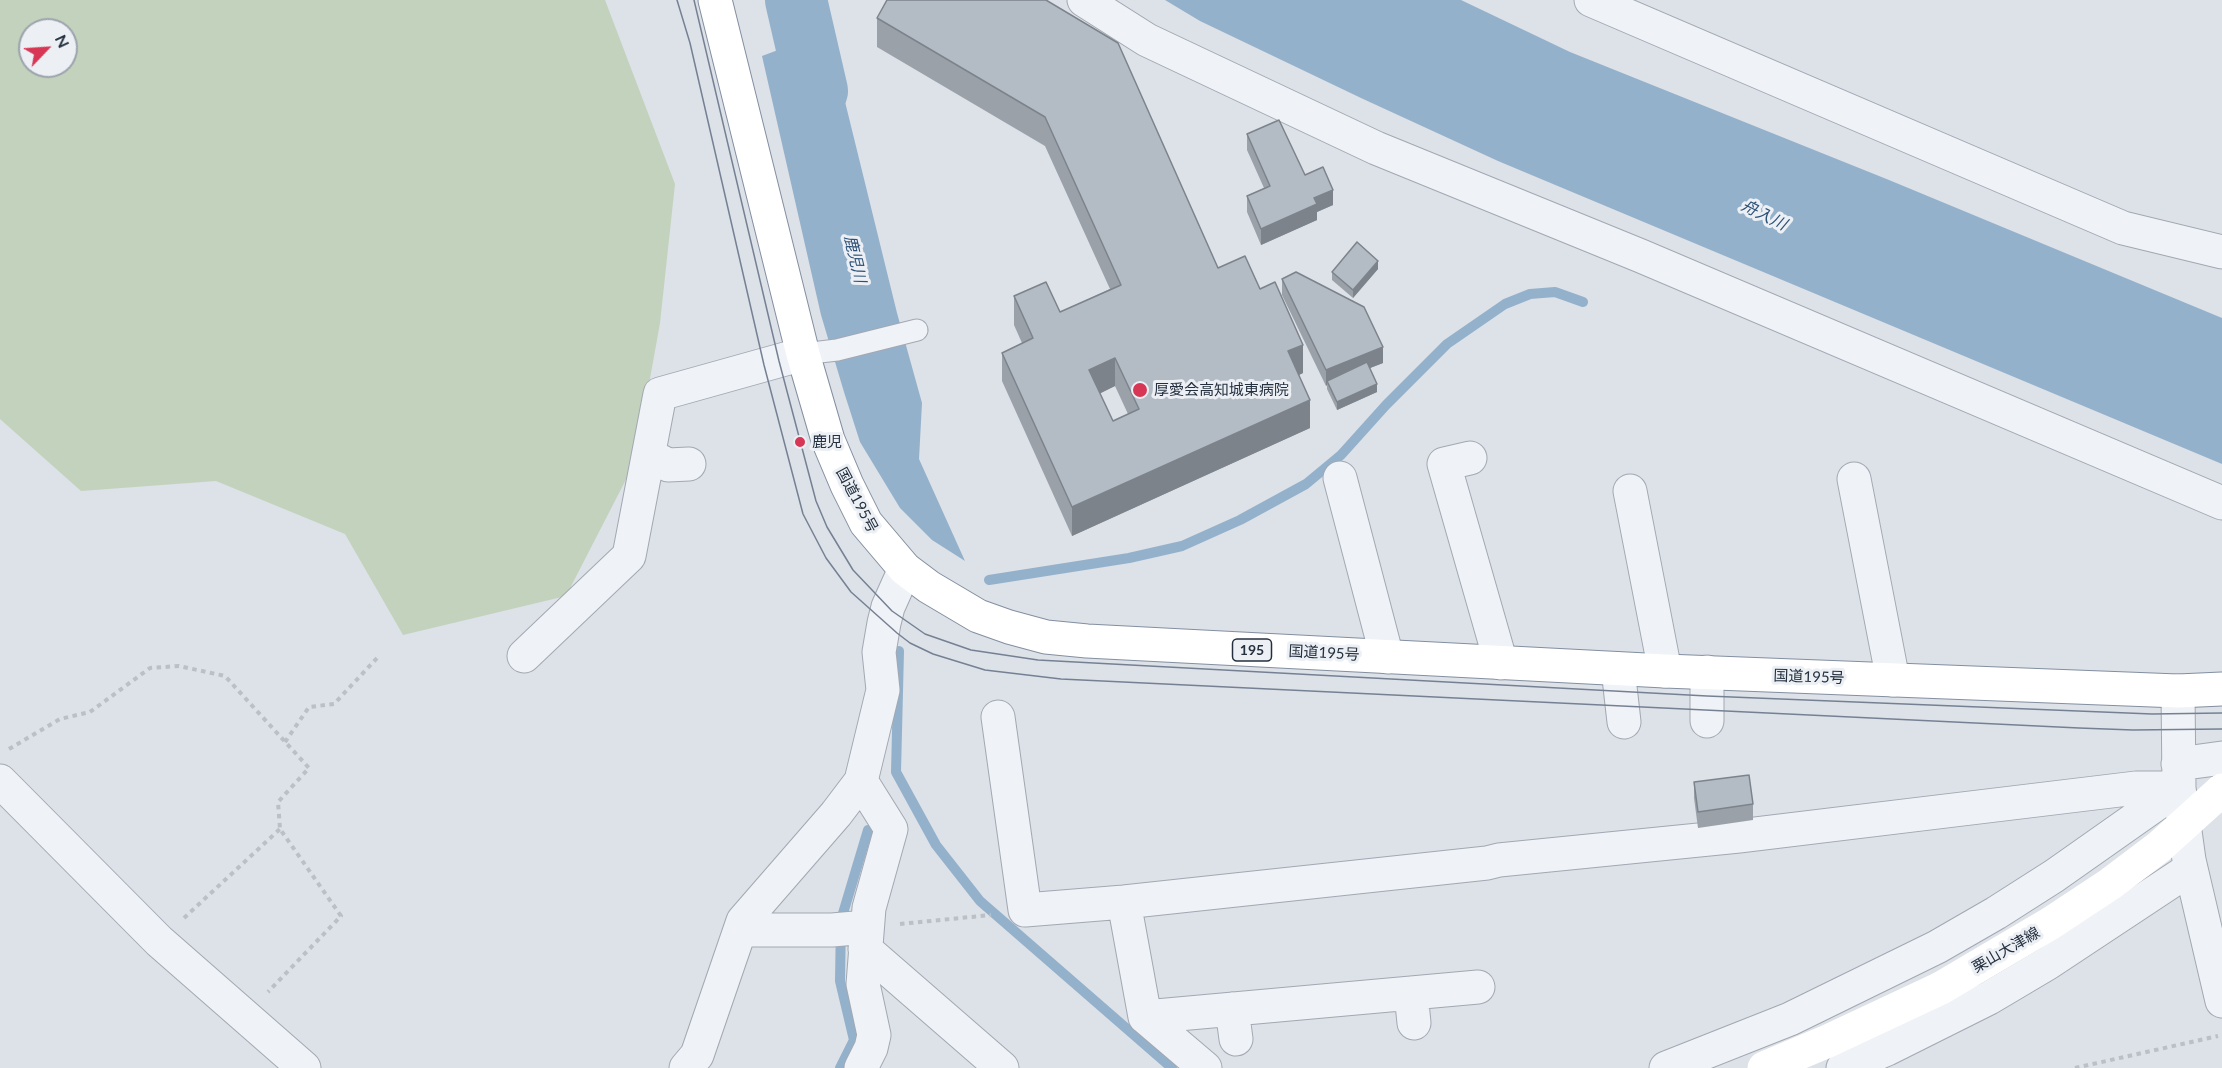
<!DOCTYPE html>
<html>
<head>
<meta charset="utf-8">
<style>
	body { margin:0 }
	#map { position:relative; width:2222px; height:1068px; overflow:hidden; background:#dde1e8; font-family:Lato,sans-serif }
	canvas { display:block }
	.north { position:absolute; left:18px; top:18px; width:60px; height:60px; box-sizing:border-box; background:#ecf0f5; border:2px solid #9ca3ac; border-radius:50%; rotate:65deg; font-size:16px; font-weight:700; line-height:24px; text-align:center; color:#25303f }
	.north::after { content:''; display:block; margin:auto; width:21px; height:27px; background:#d83655; clip-path:polygon(50% 0,100% 100%,50% 72%,0 100%) }
</style>
</head>
<body>
<div id="map">
<canvas width="2222" height="1068"></canvas>
<div class="north">N</div>
</div>
<script>
const context = document.querySelector('canvas').getContext('2d');
context.lineJoin = 'round';
function paint(path, color) {
  context.fillStyle = color;
  context.fill(path, 'evenodd');
}
function poly(rows) {
  const path = new Path2D();
  for (const r of rows) {
    path.moveTo(r[0], r[1]);
    for (let i = 2; i < r.length; i += 2) path.lineTo(r[i], r[i + 1]);
  }
  return path;
}
function strokePath(path, color, width, dash) {
  context.strokeStyle = color;
  context.lineWidth = width;
  context.lineCap = dash ? 'butt' : 'round';
  context.setLineDash(dash || []);
  context.stroke(path);
}
function label(font, color, halo, rows, align = 'center') {
  context.font = font + ' Lato,"Noto Sans JP",sans-serif';
  context.lineWidth = 6;
  context.setLineDash([]);
  context.textBaseline = 'middle';
  context.strokeStyle = halo;
  context.fillStyle = color;
  for (const [text, x, y, turn = 0] of rows) {
    context.save();
    context.translate(x, y);
    context.rotate((+turn || 0) * Math.PI / 180);
    context.textAlign = isNaN(turn) ? turn : align;
    if (halo) context.strokeText(text, 0, 0);
    context.fillText(text, 0, 0);
    context.restore();
  }
}
paint(poly([
	[0,0,605,0,675,184,660,323,635,462,566,596,403,635,345,534,216,481,81,491,0,419],
	[30,30,66,30,66,66,30,66]
]), '#c3d2bd');
paint(poly([
	[796,0,820,0,897,313,922,403,919,459,965,561,932,540,900,508,860,442,844,392,821,315,762,56,805,40],
	[1165,0,1461,0,1570,52,1889,180,2222,318,2222,464,1498,161,1361,98,1200,21]
]), '#94b1cb');
strokePath(poly([
	[989,580,1129,558,1182,546,1240,520,1306,484,1341,455,1386,405,1447,344,1505,304,1530,294,1555,292,1583,302],
	[899,651,896,772,936,845,980,901,1172,1068],
	[840,1068,854,1040,840,981,841,920,868,830]
]), '#94b1cb', 10);
strokePath(poly([
	[796,0,817,91]
]), '#94b1cb', 62);
const service = poly([
	[803,354,837,350,917,330]
]);
const minor = poly([
	[1084,0,1147,40,1376,148,1641,256,2222,503],
	[1591,0,2123,228,2222,252],
	[649,455,668,465,689,464],
	[1470,458,1444,464,1501,663],
	[1340,478,1387,657],
	[1854,479,1893,680],
	[1630,491,1665,671],
	[524,656,629,556,660,394,803,354],
	[1618,669,1624,722],
	[1707,672,1707,721],
	[2178,691,2179,788,2189,860,2222,1001],
	[998,717,1025,910,1124,902,1487,863,1499,860,1739,836,2136,788,2179,788],
	[2178,764,2222,758],
	[0,781,159,941,304,1068],
	[1124,902,1145,1017,1205,1068],
	[740,930,832,930,867,927],
	[865,949,1002,1068],
	[1411,993,1414,1023],
	[1232,1009,1236,1039],
	[1145,1017,1478,987],
	[686,1068,697,1055,743,921,836,814,861,781],
	[861,1068,871,1048,874,1035,863,984,869,908,891,829,861,781,883,690,879,652,884,623,888,607,905,569],
	[1666,1068,1790,1019,1937,947,1996,913,2054,876,2179,788],
	[1843,1068,1887,1049,1989,998,2048,963,2190,869]
]);
const trunk = poly([
	[715,0,803,354,828,440,847,485,866,523,905,569,929,587,978,616,1009,627,1046,637,1087,641,1665,671,2178,691,2222,689]
]);
strokePath(service, '#a2a8b2', 23);
strokePath(minor, '#a2a8b2', 35);
strokePath(trunk, '#838fa0', 35);
strokePath(poly([
	[285,742,309,707,334,704,378,657],
	[9,749,60,719,90,712,150,668,179,666,225,676,309,768,278,802,280,829,341,916,268,992],
	[184,918,280,829],
	[900,924,991,915],
	[2075,1068,2218,1036]
]), '#bac0c6', 4, [4.5, 4.5]);
strokePath(service, '#eff2f6', 21);
strokePath(minor, '#eff2f6', 33);
strokePath(poly([
	[1764,1068,1828,1041,1941,988]
]), '#fff', 33);
strokePath(trunk, '#fff', 33);
strokePath(poly([
	[677,0,690,43,764,365,803,514,826,558,851,592,897,633,910,643,933,654,985,670,1061,679,2079,728,2133,730,2222,729],
	[694,0,779,361,816,501,827,527,853,570,892,611,925,634,971,650,1038,660,1707,696,2152,714,2222,713]
]), '#758193', 1.5);
strokePath(poly([
	[1941,988,2051,923,2110,884,2159,847,2222,790]
]), '#fff', 33);
paint(poly([
	[1046,0,1218,268,1260,289,1303,373,1299,375,1310,428,1072,536,1002,381,1002,353,1022,343,1014,325,1014,296,1060,312,1110,289,1045,146,877,47,877,18],
	[1115,386,1128,414,1113,421,1100,393],
	[1247,134,1305,175,1333,205,1317,212,1317,220,1261,245,1247,212,1247,196,1264,188,1247,150],
	[1378,269,1353,298,1332,280,1332,272],
	[1282,279,1383,363,1370,368,1377,392,1337,410,1327,389,1327,385,1326,386,1282,295],
	[1694,782,1753,804,1753,820,1698,828,1694,798]
]), '#9aa1a9');
paint(poly([
	[1333,190,1333,205,1317,212,1317,220,1261,245,1261,229,1314,198],
	[1378,261,1378,269,1353,298,1353,290],
	[1303,345,1303,373,1288,380,1288,351],
	[1383,347,1383,363,1329,384,1327,381,1327,385,1326,386,1326,370],
	[1115,358,1115,386,1089,399,1089,370],
	[1377,384,1377,392,1337,410,1337,402],
	[1310,400,1310,428,1072,536,1072,507]
]), '#7d838a');
const building = poly([
	[887,0,1046,0,1118,43,1218,268,1245,256,1260,289,1275,282,1303,345,1288,351,1310,400,1072,507,1002,353,1033,338,1014,296,1046,282,1060,312,1121,285,1045,117,877,18,887,0],
	[1115,358,1139,409,1113,421,1089,370,1115,358],
	[1279,120,1305,175,1323,167,1333,190,1314,198,1317,204,1261,229,1247,196,1270,186,1247,134,1279,120],
	[1357,242,1378,261,1353,290,1332,272,1357,242],
	[1296,272,1364,307,1383,347,1326,370,1282,279,1296,272],
	[1367,362,1377,384,1337,402,1327,381,1367,362],
	[1749,775,1753,804,1698,812,1694,782,1749,775]
]);
paint(building, '#b3bbc5');
strokePath(building, '#7d838a', 1.5);
for (const [x, y, r, color] of [
	[1140,390,8,"#d83655"],
	[800,442,6,"#d83655"]
]) {
  const dot = new Path2D();
  dot.arc(x, y, r, 0, 2 * Math.PI);
  context.fillStyle = color;
  context.fill(dot);
  strokePath(dot, '#ecf0f5', 2);
}
for (const [x, y, w] of [
	[1252,650,39]
]) {
  const box = new Path2D();
  box.roundRect(x - w / 2, y - 11, w, 22, 4.5);
  context.fillStyle = '#ecf0f5';
  context.fill(box);
  strokePath(box, '#25303f', 1.5);
}
label('bold 14px', '#25303f', null, [
	["195",1252,650]
]);
label('15px', '#25303f', '#ecf0f5', [
	["厚愛会高知城東病院",1154,390],
	["鹿児",812,442]
], 'left');
label('15px', '#25303f', '#ecf0f5', [
	["国道195号",857,500,62],
	["国道195号",1324,653,3],
	["国道195号",1809,677,2],
	["栗山大津線",2006,950,-30]
]);
label('italic 16px', '#2c5076', '#ecf0f5', [
	["舟入川",1764,215,26],
	["鹿児川",855,259,77]
]);
</script>
</body>
</html>
